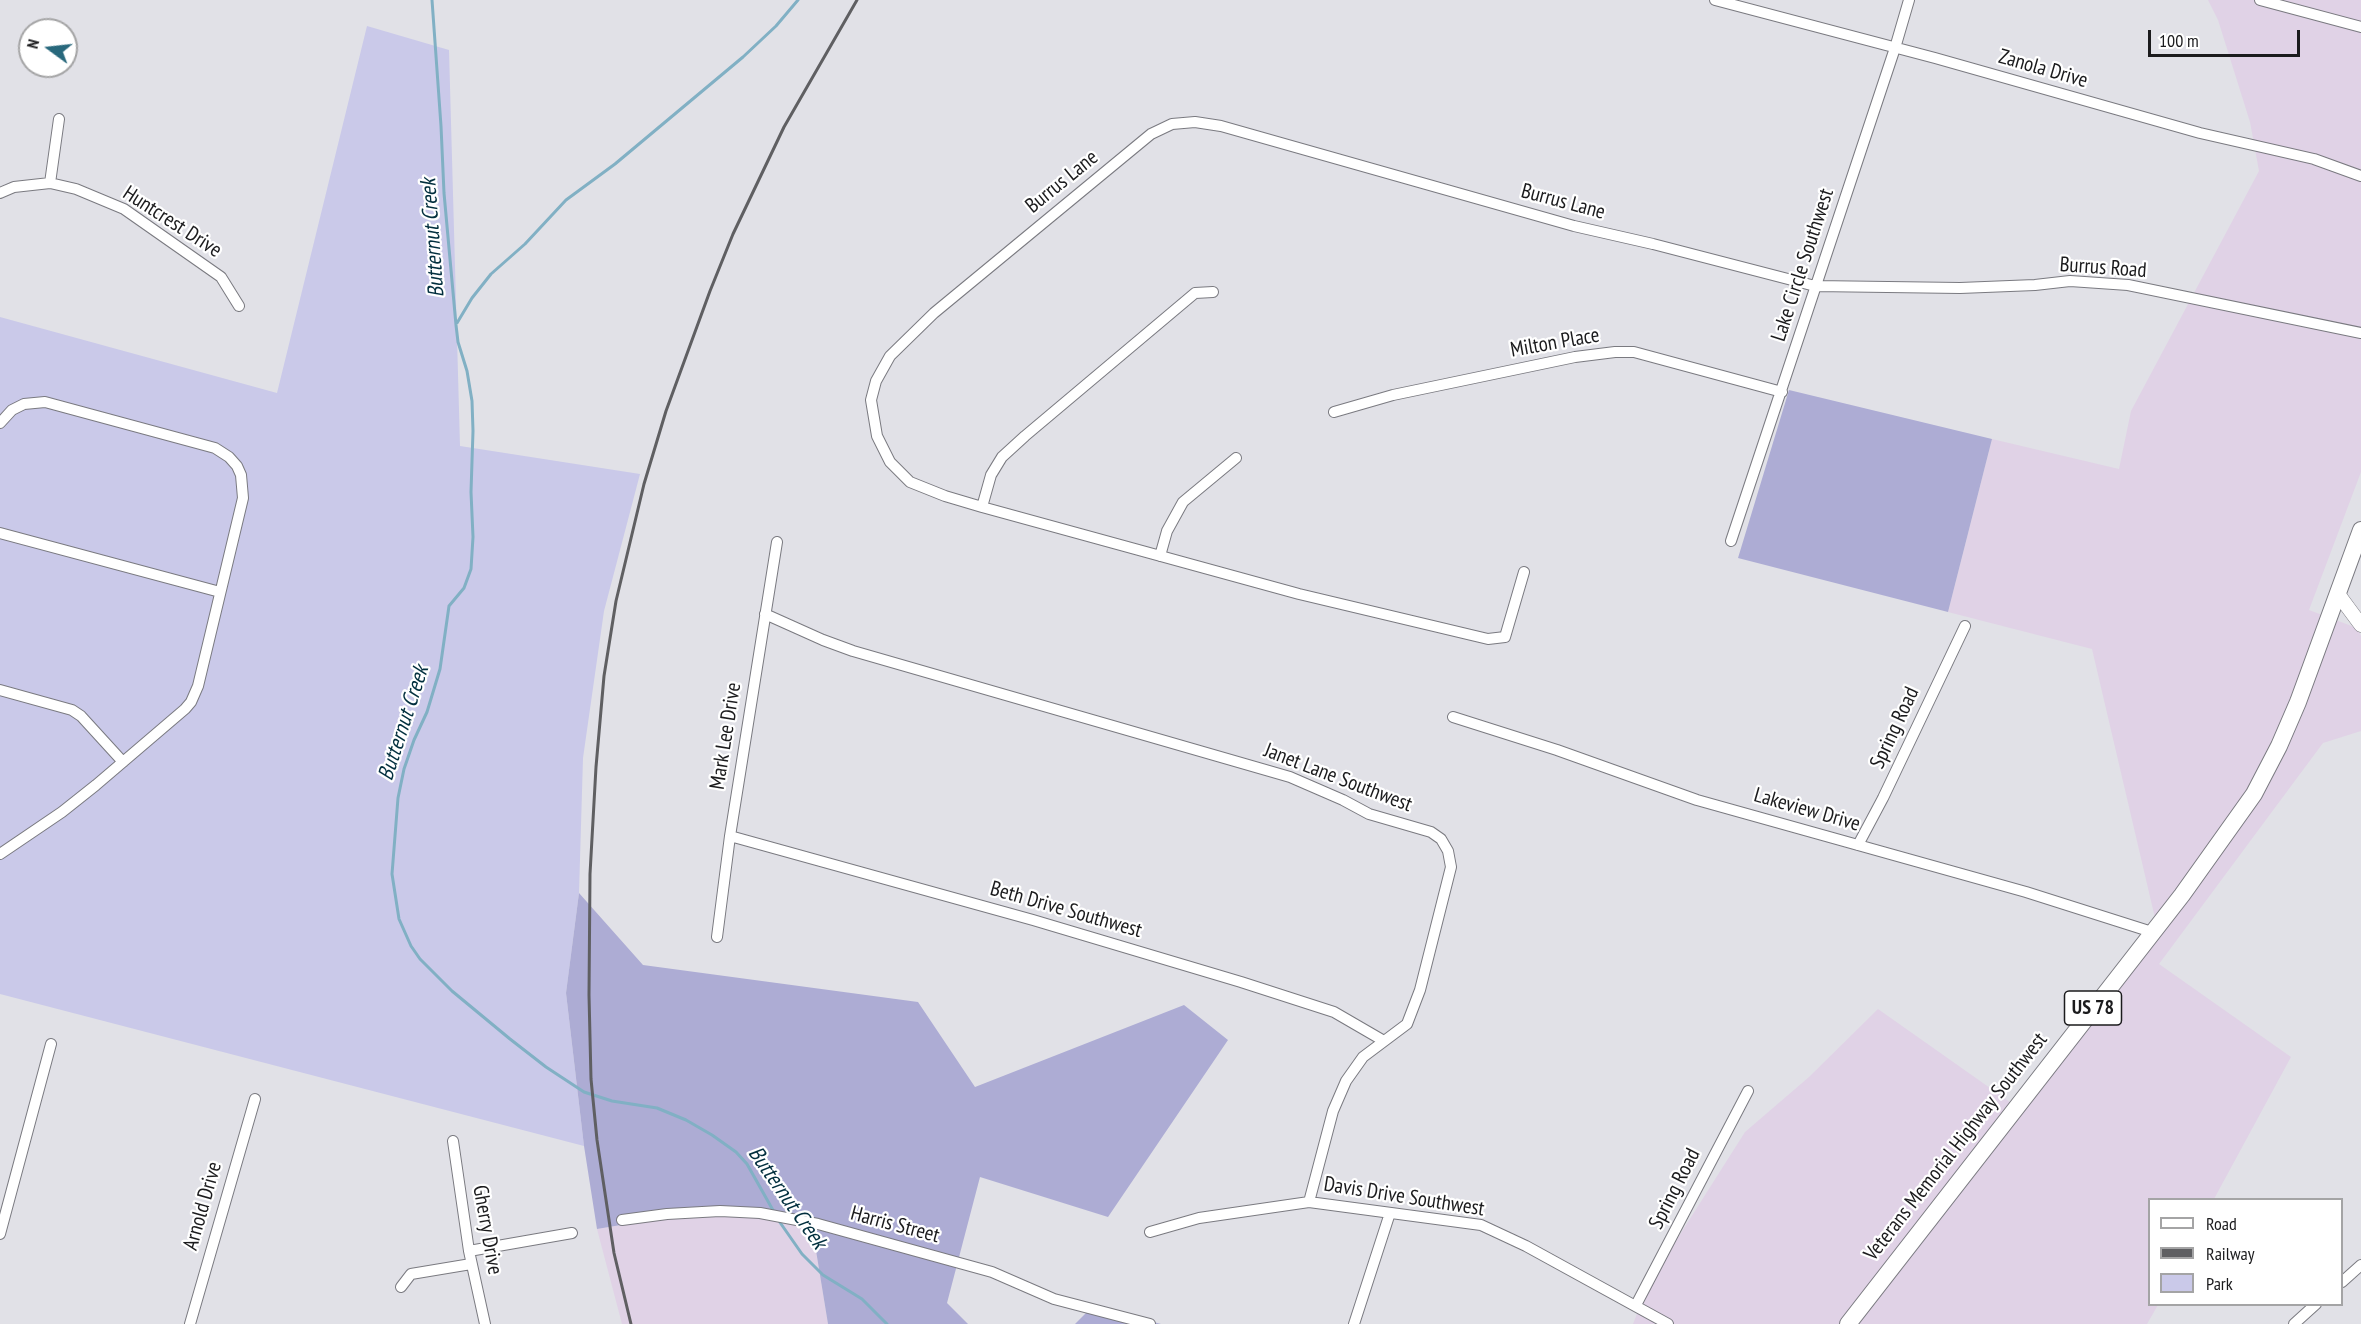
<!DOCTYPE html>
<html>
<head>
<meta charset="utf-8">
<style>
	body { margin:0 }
	#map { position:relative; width:2361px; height:1324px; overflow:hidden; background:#e1e1e7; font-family:"PT Sans Narrow",sans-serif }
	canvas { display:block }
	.legend { position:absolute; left:2148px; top:1198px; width:195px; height:108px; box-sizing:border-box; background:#fff; border:2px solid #a4a4a5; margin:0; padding:8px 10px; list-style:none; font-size:18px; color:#1b1b1d }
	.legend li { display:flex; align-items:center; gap:12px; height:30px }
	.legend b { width:30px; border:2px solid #a4a4a5 }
	.north { position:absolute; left:18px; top:18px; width:60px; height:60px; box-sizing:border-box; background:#fff; border:2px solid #a4a4a5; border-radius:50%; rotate:285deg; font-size:16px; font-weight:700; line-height:24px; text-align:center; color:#1b1b1d }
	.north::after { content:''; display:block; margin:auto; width:21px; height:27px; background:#28687c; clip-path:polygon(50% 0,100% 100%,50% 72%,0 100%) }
	.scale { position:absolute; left:2148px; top:30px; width:152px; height:27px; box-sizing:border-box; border:3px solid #1b1b1d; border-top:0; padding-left:8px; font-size:18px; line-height:21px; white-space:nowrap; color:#1b1b1d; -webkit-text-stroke:4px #fff; paint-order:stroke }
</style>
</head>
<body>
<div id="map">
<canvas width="2361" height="1324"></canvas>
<ul class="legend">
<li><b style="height:8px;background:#fff"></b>Road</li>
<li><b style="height:8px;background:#5f5f62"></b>Railway</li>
<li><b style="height:16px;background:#cac9e9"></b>Park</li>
</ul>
<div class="north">N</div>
<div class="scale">100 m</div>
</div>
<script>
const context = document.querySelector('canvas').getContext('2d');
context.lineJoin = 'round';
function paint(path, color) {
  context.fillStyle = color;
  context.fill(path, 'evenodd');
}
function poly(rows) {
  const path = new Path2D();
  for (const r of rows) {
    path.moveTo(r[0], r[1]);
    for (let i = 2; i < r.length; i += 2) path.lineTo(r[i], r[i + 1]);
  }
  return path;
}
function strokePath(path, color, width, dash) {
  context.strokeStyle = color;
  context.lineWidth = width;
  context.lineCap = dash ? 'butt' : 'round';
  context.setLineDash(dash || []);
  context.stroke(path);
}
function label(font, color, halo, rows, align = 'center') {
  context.font = font + ' "PT Sans Narrow",sans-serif';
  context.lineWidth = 4.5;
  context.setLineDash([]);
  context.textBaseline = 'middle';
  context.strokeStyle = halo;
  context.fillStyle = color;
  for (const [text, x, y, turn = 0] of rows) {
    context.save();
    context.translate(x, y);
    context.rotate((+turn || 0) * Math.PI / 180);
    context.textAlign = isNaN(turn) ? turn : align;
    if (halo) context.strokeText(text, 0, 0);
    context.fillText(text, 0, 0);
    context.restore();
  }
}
paint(poly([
	[2208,0,2361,0,2361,472,2309,610,2357,628,2361,636,2361,731,2323,743,2159,964,2291,1057,2214,1199,2150,1200,2150,1304,2158,1305,2147,1324,1633,1324,1648,1285,1745,1132,1809,1077,1878,1009,2017,1107,2155,918,2092,649,1948,612,1992,439,2119,469,2131,411,2259,171,2250,122,2218,20],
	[686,1214,811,1220,828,1324,622,1324,597,1229]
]), '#e0d2e6');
paint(poly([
	[367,26,449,50,460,446,640,474,604,611,583,758,579,893,566,993,584,1146,0,994,0,317,277,393]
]), '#cac9e9');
paint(poly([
	[1789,390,1992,439,1948,612,1738,558],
	[579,893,643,965,918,1002,975,1087,1184,1005,1228,1040,1108,1217,980,1177,947,1303,968,1324,828,1324,811,1220,686,1214,597,1229,584,1146,566,993],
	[1093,1306,1161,1324,1075,1324]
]), '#adacd4');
strokePath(poly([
	[432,0,441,126,444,193,456,325,458,342,467,371,472,401,473,431,471,492,473,537,471,569,464,588,449,606,440,669,427,712,414,740,404,769,398,798,392,874,399,919,411,946,420,959,452,991,510,1039,546,1067,584,1092,612,1101,657,1108,686,1120,712,1135,736,1152,747,1164,774,1212],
	[457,323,472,298,491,274,525,244,566,200,615,164,743,57,776,26,798,0],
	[779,1221,802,1254,823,1275,862,1299,887,1324]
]), '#81b0c4', 3);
const minor = poly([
	[1715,0,1935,58,2200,133,2314,159,2361,176],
	[2260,0,2361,27],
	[50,183,59,119],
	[0,193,14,187,50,183,76,189,124,209,221,277,239,306],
	[1213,292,1195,293,1025,436,1002,457,991,475,982,507,945,496,910,482,890,462,877,436,871,400,876,381,890,356,934,313,1151,134,1172,124,1195,122,1221,126,1574,226,1653,244,1815,286,1960,288,2035,285,2070,281,2128,285,2361,333],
	[1334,412,1393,395,1575,357,1615,352,1634,352,1782,392],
	[0,423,12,410,24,404,45,402,215,448,229,457,237,466,241,475,243,498,198,686,191,702,185,709,96,785,62,812,0,854],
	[982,507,1299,594,1488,639,1505,637,1524,572],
	[0,533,220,592],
	[1731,541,1895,48,1909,0],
	[1160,556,1167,531,1183,502,1236,458],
	[765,614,823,640,853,651,1290,777,1343,800,1369,814,1431,832,1441,839,1448,851,1451,867,1420,990,1407,1024,1363,1057,1346,1081,1333,1111,1309,1202],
	[0,690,72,710,81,716,123,762],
	[1453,717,1557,750,1697,800,2026,892,2152,932],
	[730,836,1033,920,1241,982,1334,1012,1384,1041],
	[1858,845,1883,798,1965,626],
	[717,937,730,836,777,542],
	[453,1141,469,1251,485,1324],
	[622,1220,667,1214,720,1211,760,1213,818,1224,992,1272,1054,1299,1150,1324],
	[1150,1232,1199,1218,1309,1202,1481,1225,1526,1246,1668,1324],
	[0,1234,51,1044],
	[469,1251,572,1233],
	[2342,1282,2361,1265],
	[401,1287,411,1274,471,1264],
	[1636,1305,1748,1091],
	[190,1324,255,1099],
	[1354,1324,1390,1213],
	[2294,1324,2316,1304]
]);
const tertiary = poly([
	[2338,594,2361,625]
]);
const primary = poly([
	[1848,1324,2182,895,2254,794,2279,746,2298,702,2361,530]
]);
strokePath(minor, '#7a7a80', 12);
strokePath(tertiary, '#7a7a80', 15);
strokePath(primary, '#7a7a80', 18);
strokePath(minor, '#fff', 10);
strokePath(tertiary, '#fff', 14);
strokePath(primary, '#fff', 16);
strokePath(poly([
	[631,1324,614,1253,597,1140,591,1079,589,995,590,874,596,767,604,676,616,601,644,484,666,411,710,291,733,234,784,127,857,0]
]), '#5f5f62', 3);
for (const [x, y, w] of [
	[2093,1008,57]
]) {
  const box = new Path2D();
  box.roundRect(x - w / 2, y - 17, w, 34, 4.5);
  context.fillStyle = '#fff';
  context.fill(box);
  strokePath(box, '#1b1b1d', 1.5);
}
label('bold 20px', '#1b1b1d', null, [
	["US 78",2093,1008]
]);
label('21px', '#1b1b1d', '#fff', [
	["Zanola Drive",2043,69,16],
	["Burrus Lane",1062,182,-39],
	["Burrus Lane",1563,202,15],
	["Huntcrest Drive",172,222,33],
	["Lake Circle Southwest",1803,265,-72],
	["Burrus Road",2103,268,4],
	["Milton Place",1555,343,-10],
	["Spring Road",1895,728,-65],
	["Mark Lee Drive",726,736,-81],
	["Janet Lane Southwest",1338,778,21],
	["Lakeview Drive",1807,810,16],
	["Beth Drive Southwest",1066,910,16],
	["Veterans Memorial Highway Southwest",1956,1147,-52],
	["Spring Road",1675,1189,-63],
	["Davis Drive Southwest",1404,1197,9],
	["Arnold Drive",203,1206,-74],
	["Harris Street",895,1225,15],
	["Gherry Drive",487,1230,80]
]);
label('italic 22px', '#022f3e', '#fff', [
	["Butternut Creek",433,238,-94],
	["Butternut Creek",404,723,-72],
	["Butternut Creek",787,1198,55]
]);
</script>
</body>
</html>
